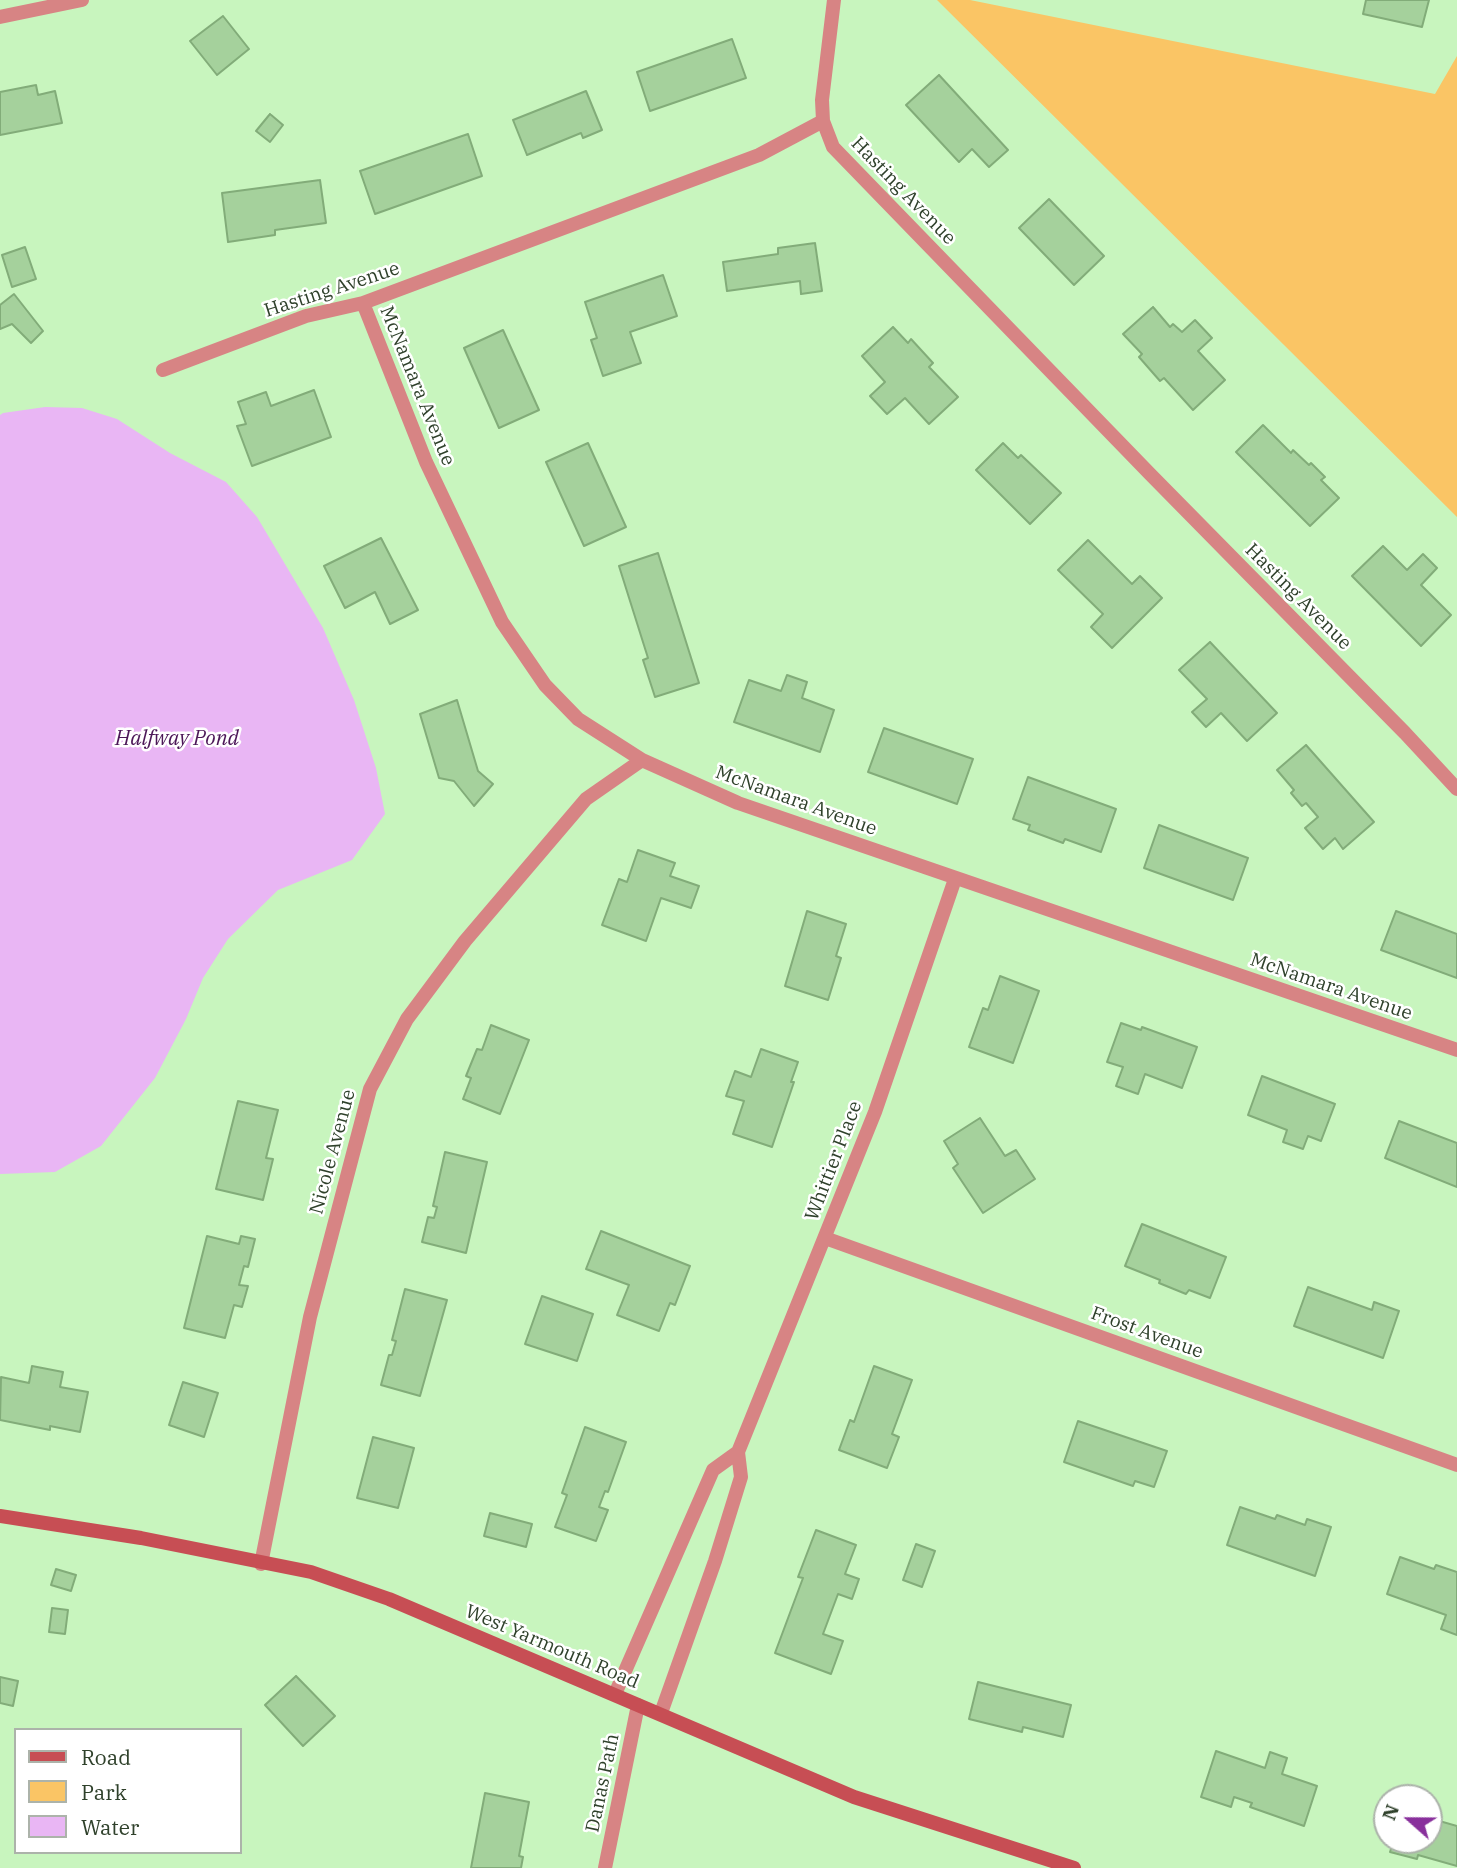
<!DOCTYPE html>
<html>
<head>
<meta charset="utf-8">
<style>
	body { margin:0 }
	#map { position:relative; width:1457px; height:1868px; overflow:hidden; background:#c8f5be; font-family:"IBM Plex Serif",serif }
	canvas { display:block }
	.legend { position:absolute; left:14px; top:1728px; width:228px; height:126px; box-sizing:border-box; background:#fff; border:2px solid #acb3aa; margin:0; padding:9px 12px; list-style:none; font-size:21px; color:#2f412b }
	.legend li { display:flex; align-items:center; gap:14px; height:35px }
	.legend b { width:35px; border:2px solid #acb3aa }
	.north { position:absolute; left:1373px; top:1784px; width:70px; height:70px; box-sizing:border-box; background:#fff; border:2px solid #acb3aa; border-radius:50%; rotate:291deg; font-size:19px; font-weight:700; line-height:28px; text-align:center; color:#2f412b }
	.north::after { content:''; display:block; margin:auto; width:24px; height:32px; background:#89309c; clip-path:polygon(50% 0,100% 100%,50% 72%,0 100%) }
</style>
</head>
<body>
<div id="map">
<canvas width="1457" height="1868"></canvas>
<ul class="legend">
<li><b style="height:9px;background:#c74e54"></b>Road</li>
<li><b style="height:19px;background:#fac565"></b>Park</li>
<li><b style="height:19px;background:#e9b6f4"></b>Water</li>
</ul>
<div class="north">N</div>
</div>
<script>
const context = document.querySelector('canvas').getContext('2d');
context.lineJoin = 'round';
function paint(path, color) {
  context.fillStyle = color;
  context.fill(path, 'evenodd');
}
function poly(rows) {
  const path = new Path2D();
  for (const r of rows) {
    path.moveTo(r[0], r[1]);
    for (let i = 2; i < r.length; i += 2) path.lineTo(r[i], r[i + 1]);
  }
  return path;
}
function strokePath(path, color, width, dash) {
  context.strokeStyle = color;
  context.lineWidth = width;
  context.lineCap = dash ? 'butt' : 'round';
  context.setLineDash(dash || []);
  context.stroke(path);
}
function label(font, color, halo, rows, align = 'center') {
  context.font = font + ' "IBM Plex Serif",serif';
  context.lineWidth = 5;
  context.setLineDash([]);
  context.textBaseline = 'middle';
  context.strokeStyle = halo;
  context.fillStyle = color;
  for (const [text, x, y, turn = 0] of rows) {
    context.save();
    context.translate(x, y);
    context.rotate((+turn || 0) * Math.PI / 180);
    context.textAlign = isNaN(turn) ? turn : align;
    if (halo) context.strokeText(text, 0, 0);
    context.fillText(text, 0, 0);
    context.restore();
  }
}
paint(poly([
	[937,0,970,0,1435,94,1457,56,1457,517]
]), '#fac565');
paint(poly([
	[45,407,82,408,117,419,170,453,226,482,257,517,323,628,354,700,376,768,385,814,352,860,278,890,228,939,203,978,186,1019,155,1078,101,1146,55,1172,0,1174,0,415,3,413]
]), '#e9b6f4');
const building = poly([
	[1366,0,1429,0,1422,27,1363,14,1366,0],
	[223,16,249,49,217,75,190,41,223,16],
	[732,39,746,78,650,111,637,72,732,39],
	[939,75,1008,150,989,167,972,149,959,162,906,105,939,75],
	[36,85,38,95,55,91,62,123,0,135,0,92,36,85],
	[586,91,602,130,583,138,581,133,527,155,513,120,586,91],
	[270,114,283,125,270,142,256,131,270,114],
	[468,134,482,176,375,214,360,171,468,134],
	[320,180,326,223,275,230,275,235,228,242,222,193,320,180],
	[1049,199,1104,256,1074,285,1019,228,1049,199],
	[815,243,822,291,801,294,800,281,727,291,723,262,778,254,778,248,815,243],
	[25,247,36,279,12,287,2,255,25,247],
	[663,275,677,316,630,332,641,363,603,376,591,340,597,338,585,302,663,275],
	[14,294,43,331,31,343,12,324,0,329,0,305,14,294],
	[1153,307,1170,327,1173,324,1182,332,1195,320,1212,338,1198,351,1225,380,1193,410,1164,378,1160,381,1139,357,1142,354,1123,334,1153,307],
	[893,327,908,343,911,339,933,363,929,367,958,397,929,424,905,398,887,414,870,396,885,382,862,356,893,327],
	[503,330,539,410,499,428,464,348,503,330],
	[314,390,331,437,252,466,237,426,246,424,238,402,266,392,271,406,314,390],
	[1263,425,1291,453,1293,450,1309,465,1311,463,1325,477,1321,480,1339,498,1310,526,1236,452,1263,425],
	[588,443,626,527,584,546,546,462,588,443],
	[1003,443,1018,458,1021,455,1061,493,1030,524,976,470,1003,443],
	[381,538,418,610,390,624,375,592,345,608,324,566,381,538],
	[1088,540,1132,584,1140,576,1162,598,1112,648,1091,627,1103,614,1058,570,1088,540],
	[1383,546,1407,570,1423,554,1437,568,1421,585,1451,615,1421,646,1352,576,1383,546],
	[658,553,699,683,655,697,643,660,648,658,619,566,658,553],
	[1210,642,1277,713,1247,741,1221,713,1206,727,1192,712,1207,699,1179,670,1210,642],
	[787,675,807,682,802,698,834,710,820,752,734,722,749,680,781,691,787,675],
	[457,700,478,771,493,784,474,806,454,781,439,778,420,714,457,700],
	[884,728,973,759,957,804,868,772,884,728],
	[1306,745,1374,822,1343,849,1335,838,1323,849,1305,828,1318,817,1306,803,1302,806,1291,793,1294,790,1277,770,1306,745],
	[1028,777,1116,809,1101,852,1065,839,1063,843,1028,830,1030,825,1013,819,1028,777],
	[1159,825,1248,858,1233,900,1144,868,1159,825],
	[638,850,675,863,670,876,699,886,691,908,661,898,646,941,602,925,619,879,627,882,638,850],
	[807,911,846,924,836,956,841,958,828,1000,785,986,807,911],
	[1396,911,1457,934,1457,978,1381,950,1396,911],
	[1000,976,1039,991,1013,1063,969,1047,983,1008,988,1010,1000,976],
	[1121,1023,1141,1030,1142,1027,1197,1047,1182,1088,1145,1074,1138,1094,1116,1086,1123,1067,1107,1062,1121,1023],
	[491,1025,529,1040,500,1114,463,1099,471,1078,466,1076,477,1049,482,1050,491,1025],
	[761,1049,798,1062,791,1082,794,1082,772,1147,733,1134,744,1101,726,1096,735,1071,751,1077,761,1049],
	[1262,1076,1335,1104,1321,1141,1308,1136,1303,1149,1283,1142,1287,1130,1248,1115,1262,1076],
	[238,1101,278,1110,266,1158,273,1159,263,1200,216,1189,238,1101],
	[980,1118,1005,1156,1016,1150,1035,1179,983,1213,953,1168,958,1164,944,1141,980,1118],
	[1399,1121,1457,1143,1457,1187,1385,1158,1399,1121],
	[445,1152,487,1162,466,1253,422,1242,428,1217,434,1218,437,1207,433,1206,445,1152],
	[1142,1224,1226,1257,1210,1298,1189,1290,1186,1294,1159,1283,1160,1280,1125,1266,1142,1224],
	[601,1231,690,1266,675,1305,670,1303,659,1331,617,1315,629,1285,586,1269,601,1231],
	[207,1236,239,1244,241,1236,255,1239,248,1267,244,1266,239,1285,248,1286,242,1307,234,1305,225,1338,184,1328,207,1236],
	[1308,1287,1372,1310,1374,1302,1399,1311,1383,1358,1294,1326,1308,1287],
	[405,1289,447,1300,420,1396,381,1385,389,1355,392,1355,396,1341,392,1340,405,1289],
	[542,1296,593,1314,577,1361,525,1344,542,1296],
	[32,1366,63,1372,60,1387,88,1392,80,1432,50,1426,50,1430,0,1420,1,1377,29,1383,32,1366],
	[874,1366,912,1380,892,1434,899,1437,887,1468,839,1450,850,1420,854,1422,874,1366],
	[183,1382,218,1393,204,1437,169,1425,183,1382],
	[1078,1421,1167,1451,1154,1487,1135,1481,1133,1486,1064,1462,1078,1421],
	[585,1427,626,1442,608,1492,605,1491,599,1507,608,1510,596,1541,555,1527,567,1495,562,1493,585,1427],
	[373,1437,414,1448,398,1508,357,1498,373,1437],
	[1240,1507,1275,1519,1277,1515,1305,1525,1307,1519,1331,1527,1315,1576,1227,1545,1240,1507],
	[490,1513,532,1524,526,1547,484,1536,490,1513],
	[816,1530,856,1545,845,1574,859,1579,852,1599,838,1594,823,1634,843,1641,831,1674,775,1653,803,1578,798,1577,816,1530],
	[916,1544,935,1551,922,1587,903,1580,916,1544],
	[1400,1557,1434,1569,1436,1565,1457,1572,1457,1635,1441,1629,1446,1615,1387,1594,1400,1557],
	[56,1569,76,1575,71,1591,51,1585,56,1569],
	[52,1608,68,1610,65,1634,49,1632,52,1608],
	[296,1676,335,1716,303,1746,265,1705,296,1676],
	[0,1677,18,1681,13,1706,0,1703,0,1677],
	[978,1682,1071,1705,1063,1737,1023,1727,1022,1732,969,1719,978,1682],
	[1216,1751,1265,1768,1270,1752,1287,1758,1282,1774,1317,1786,1304,1826,1250,1807,1252,1803,1234,1797,1231,1807,1201,1797,1216,1751],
	[485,1793,529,1802,519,1856,523,1857,521,1868,471,1868,485,1793],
	[1429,1818,1457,1826,1457,1866,1418,1855,1417,1859,1390,1852,1394,1840,1429,1840,1429,1818]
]);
paint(building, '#a5d19c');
strokePath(building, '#82ac79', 2);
strokePath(poly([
	[0,17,82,0],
	[823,121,822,100,834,0],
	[363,303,426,462,502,622,545,685,578,719,642,760,738,803,1457,1050],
	[163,370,306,316,363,303,759,155,823,121,833,147,1150,474,1405,733,1457,789],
	[825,1238,1457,1465],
	[261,1564,310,1317,370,1089,407,1019,465,941,586,799,642,760],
	[615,1694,713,1470,738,1452],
	[661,1713,715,1561,741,1477,738,1452,875,1112,955,879],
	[605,1868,638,1705]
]), '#d78484', 14);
strokePath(poly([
	[0,1516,141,1538,311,1572,389,1599,854,1797,1074,1868]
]), '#c74e54', 14);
label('19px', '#2f412b', '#fff', [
	["Hasting Avenue",903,191,46],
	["Hasting Avenue",332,290,-18],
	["McNamara Avenue",417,386,68],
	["Hasting Avenue",1298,597,45],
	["McNamara Avenue",796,801,20],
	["McNamara Avenue",1331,987,19],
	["Nicole Avenue",333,1152,-75],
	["Whittier Place",834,1161,-69],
	["Frost Avenue",1147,1333,20],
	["West Yarmouth Road",552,1647,23],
	["Danas Path",603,1783,-78]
]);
label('italic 21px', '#4c1758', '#fff', [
	["Halfway Pond",177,739]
]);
</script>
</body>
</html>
